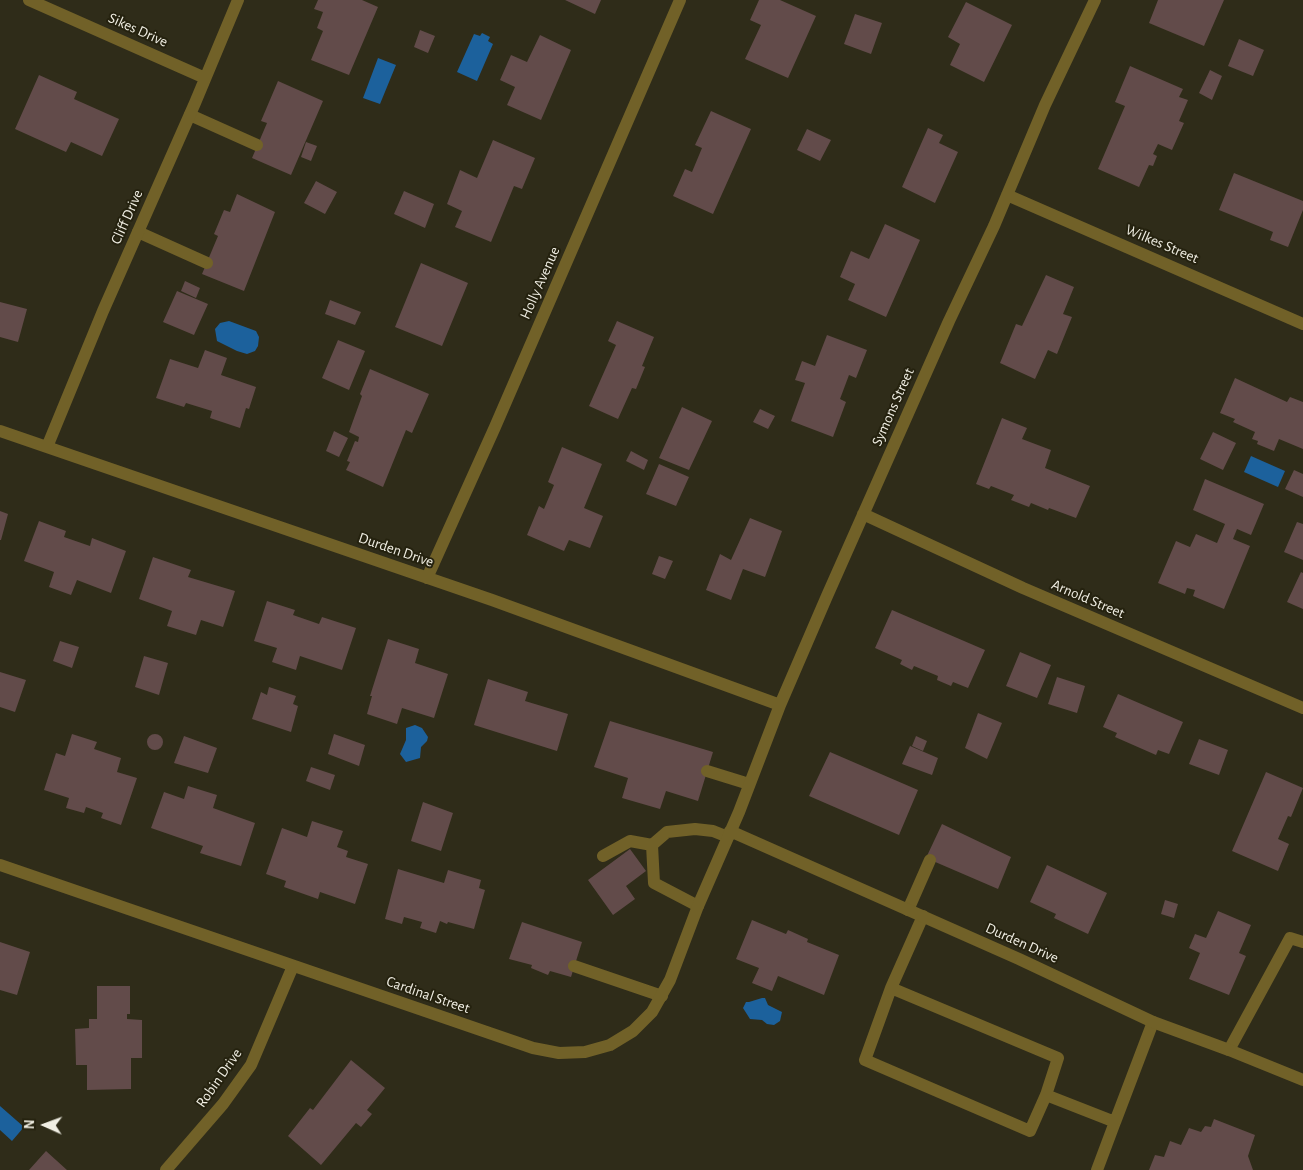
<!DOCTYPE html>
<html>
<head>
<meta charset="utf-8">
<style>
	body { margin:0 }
	#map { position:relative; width:1303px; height:1170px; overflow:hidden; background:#2f2c19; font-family:"Alegreya Sans",sans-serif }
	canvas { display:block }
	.north { position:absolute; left:20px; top:1100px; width:50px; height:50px; -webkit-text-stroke:4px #25220f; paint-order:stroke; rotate:272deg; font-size:14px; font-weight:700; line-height:20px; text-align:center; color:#f0eee3 }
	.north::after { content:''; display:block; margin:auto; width:18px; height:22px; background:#f0eee3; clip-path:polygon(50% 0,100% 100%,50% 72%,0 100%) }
</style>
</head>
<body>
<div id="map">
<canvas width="1303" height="1170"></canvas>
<div class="north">N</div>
</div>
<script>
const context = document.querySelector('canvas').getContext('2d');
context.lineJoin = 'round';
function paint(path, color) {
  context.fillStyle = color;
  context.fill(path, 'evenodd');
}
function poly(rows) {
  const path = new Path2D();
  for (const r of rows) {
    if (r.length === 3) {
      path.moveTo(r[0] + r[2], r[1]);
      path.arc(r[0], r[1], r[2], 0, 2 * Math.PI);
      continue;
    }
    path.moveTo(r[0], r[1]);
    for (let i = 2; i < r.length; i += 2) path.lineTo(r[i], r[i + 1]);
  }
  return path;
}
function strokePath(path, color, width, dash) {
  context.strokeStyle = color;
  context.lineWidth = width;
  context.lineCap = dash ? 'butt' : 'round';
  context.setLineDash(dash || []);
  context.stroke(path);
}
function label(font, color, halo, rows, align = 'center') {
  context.font = font + ' "Alegreya Sans",sans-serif';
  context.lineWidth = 4;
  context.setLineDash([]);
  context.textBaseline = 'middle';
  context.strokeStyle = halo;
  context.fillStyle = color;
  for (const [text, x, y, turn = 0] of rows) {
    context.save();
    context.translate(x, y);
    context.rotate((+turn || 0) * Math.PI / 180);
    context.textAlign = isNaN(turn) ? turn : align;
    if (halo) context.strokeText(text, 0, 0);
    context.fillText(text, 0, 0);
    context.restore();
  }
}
paint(poly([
	[482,33,490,37,488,41,493,44,477,81,457,72,474,34,480,36],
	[378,58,396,65,380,104,363,98],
	[229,321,256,331,259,337,258,346,255,351,247,354,237,351,217,341,215,329,220,323],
	[1251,456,1285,471,1278,487,1244,472],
	[415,725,422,728,428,737,427,741,421,747,420,758,406,762,400,754,406,740,406,728],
	[762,998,765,998,768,1005,782,1012,780,1021,774,1025,767,1024,762,1020,750,1019,743,1008,746,1002,749,1002],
	[0,1106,24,1127,12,1141,0,1130]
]), '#1c619c');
paint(poly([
	[318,0,362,0,378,7,349,75,311,60,323,31,317,28,323,12,314,9],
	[565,0,601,0,595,14],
	[759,0,780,0,816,16,788,78,745,59,761,25,750,20],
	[1158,0,1224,0,1204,46,1149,23],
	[966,2,1012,25,984,82,950,65,960,44,948,37],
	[855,14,882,23,871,54,844,44],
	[420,30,435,36,428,53,414,47],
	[540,35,571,50,541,120,507,105,515,87,500,80,511,55,527,62],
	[1239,39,1264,50,1253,76,1228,66],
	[1130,66,1183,89,1179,97,1188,100,1179,121,1184,123,1172,150,1158,144,1153,154,1157,156,1153,166,1149,165,1139,187,1098,169,1125,106,1115,102],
	[1210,70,1222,76,1212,100,1199,93],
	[39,75,77,92,74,99,119,119,102,156,71,142,66,152,15,129],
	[278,81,323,101,291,175,252,158,267,123,261,121],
	[711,111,751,129,713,214,673,196,685,169,692,172,702,148,695,145],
	[928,128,943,135,939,143,958,152,935,203,902,187],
	[807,129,831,140,820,161,797,150],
	[493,140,535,158,522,189,514,186,491,242,455,227,462,211,447,204,460,170,477,178],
	[306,142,317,146,311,161,301,157],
	[1234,173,1303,201,1303,210,1288,247,1270,240,1273,232,1219,210],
	[316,181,337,192,325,214,304,203],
	[404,191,434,204,425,228,394,214],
	[237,194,275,212,244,291,202,274,218,236,214,234,224,210,230,212],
	[885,224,920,240,886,317,848,300,855,284,840,277,851,251,869,259],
	[421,263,468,283,442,346,395,327],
	[1046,275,1074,287,1063,314,1072,317,1057,354,1048,350,1035,379,1000,363,1016,324,1022,326],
	[185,281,200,288,196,298,181,291],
	[177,291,208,304,194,335,163,322],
	[330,300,361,312,355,325,325,314],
	[0,302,27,309,18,342,0,337],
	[617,321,654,337,642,366,645,367,636,389,632,388,618,419,589,406,616,345,608,341],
	[827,335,867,350,856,378,849,375,840,399,846,402,833,437,791,421,805,383,795,380,802,361,815,366],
	[338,340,365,351,349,390,322,378],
	[205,350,227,358,221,375,256,387,249,409,246,408,240,428,210,418,212,411,186,403,184,407,156,398,170,359,198,368],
	[370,369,429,394,412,433,406,430,383,487,346,470,350,462,347,461,355,441,358,442,359,437,349,432,362,396,360,394],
	[1235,378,1287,402,1290,397,1303,402,1303,449,1279,439,1274,451,1257,444,1258,441,1252,439,1255,432,1233,422,1235,419,1220,413],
	[682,407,712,421,689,470,659,458],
	[760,409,775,416,768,429,753,422],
	[1002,418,1027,428,1022,439,1051,450,1045,468,1090,486,1076,518,1049,508,1048,510,1031,503,1029,507,1011,500,1014,495,991,486,989,489,976,484],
	[334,431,348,438,339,457,326,451],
	[1213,432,1236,443,1223,470,1200,459],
	[562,447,602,464,584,508,603,516,590,548,569,540,564,551,527,535,539,506,544,509,554,485,548,482],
	[631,451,648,460,644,470,626,461],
	[659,464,689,477,676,506,646,494],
	[1294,470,1303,474,1303,497,1285,489],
	[1205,479,1264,504,1251,535,1237,529,1233,539,1250,546,1224,609,1193,596,1195,590,1187,588,1185,594,1158,583,1176,541,1190,547,1196,534,1217,543,1225,524,1193,510],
	[0,511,8,514,1,540,0,540],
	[750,518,782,531,765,577,743,569,731,600,706,590,720,554,731,560],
	[39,521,66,531,64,537,90,546,92,538,126,551,111,593,77,580,71,595,49,587,54,572,24,561],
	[1297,522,1303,524,1303,560,1284,552],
	[659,556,673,561,665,579,652,574],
	[153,557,191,570,188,577,235,591,223,627,201,620,196,635,167,626,172,611,139,599],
	[1301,572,1303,573,1303,609,1287,602],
	[267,601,295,610,293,615,319,624,322,617,356,628,342,670,300,656,296,670,272,662,277,648,254,641],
	[892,610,985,650,968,688,953,682,951,686,937,680,938,676,914,666,912,670,900,664,902,660,875,648],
	[388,639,419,649,415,663,448,674,434,718,402,708,397,724,367,714,372,696,370,696],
	[60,641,79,647,72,668,53,661],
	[1020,652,1051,665,1037,698,1006,686],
	[144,656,168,663,159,695,135,687],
	[0,672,26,680,15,712,0,707],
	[1057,677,1085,686,1077,713,1048,704],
	[488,679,528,692,525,701,568,714,557,751,474,725],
	[269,687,296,696,293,704,298,706,291,732,252,719,261,692,267,695],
	[1118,694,1183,722,1169,754,1158,750,1156,755,1115,737,1117,733,1103,727],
	[978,713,1002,723,987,759,965,748],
	[610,721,713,752,698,801,666,791,660,809,622,798,628,778,594,767],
	[155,742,8],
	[72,734,97,742,94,749,121,758,117,772,137,778,121,825,101,818,103,813,86,807,84,813,66,808,69,798,44,790,56,753,65,756],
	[334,734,365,745,359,766,328,754],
	[184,736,217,748,208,773,174,763],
	[916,736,927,741,923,751,912,746],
	[1199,739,1228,750,1219,775,1189,764],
	[910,746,938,758,932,775,902,764],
	[830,752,918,790,899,835,809,796],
	[311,767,335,775,330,790,306,781],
	[1266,772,1303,788,1291,817,1288,816,1278,839,1289,844,1278,871,1232,851],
	[188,786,217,795,213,808,255,823,241,866,200,853,203,846,151,828,164,792,184,799],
	[423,802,453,813,441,851,411,841],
	[312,821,343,831,337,847,348,851,346,857,368,864,355,904,320,892,318,899,284,887,286,881,266,874,282,828,307,837],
	[942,824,1011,857,998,889,926,858],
	[630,849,646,871,626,886,635,899,613,915,588,880],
	[1047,865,1107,893,1088,934,1054,918,1056,914,1030,902],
	[398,869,444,883,448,870,481,880,479,888,485,890,474,929,448,922,447,924,440,921,436,933,420,928,422,922,404,917,402,924,385,919],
	[1165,900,1178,904,1174,918,1161,914],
	[1218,911,1251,925,1239,953,1246,956,1229,995,1189,979,1200,953,1189,948,1195,934,1206,938],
	[752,920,786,934,788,930,808,939,807,942,839,955,824,995,778,976,772,991,752,983,759,968,736,959],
	[522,922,582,942,571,977,550,971,548,975,531,968,532,965,509,959],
	[0,942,30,952,17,995,0,990],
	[97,986,130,986,130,1014,127,1014,127,1019,142,1020,142,1058,131,1058,131,1089,87,1090,87,1065,76,1065,75,1029,89,1028,89,1019,97,1019],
	[351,1060,385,1088,367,1110,372,1114,361,1127,356,1123,321,1165,288,1136,310,1108,313,1110],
	[1214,1119,1255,1135,1248,1156,1253,1170,1149,1170,1155,1155,1164,1157,1170,1141,1181,1145,1189,1128,1201,1132,1205,1126,1211,1127],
	[46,1151,67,1170,29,1170]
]), '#624b4a');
strokePath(poly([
	[190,115,257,145],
	[138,232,207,263],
	[707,771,749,784],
	[603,856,630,841,652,845],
	[698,906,654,883,652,845,667,832,695,829,713,831,728,837],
	[908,910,930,860],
	[574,966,662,996],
	[891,988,1058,1058,1046,1095,1030,1131,865,1060,891,988],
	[891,988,923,916],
	[1229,1050,1290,938,1303,942],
	[1046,1095,1115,1122,1153,1022],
	[1097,1170,1115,1122]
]), '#716128', 12);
strokePath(poly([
	[29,0,205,78],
	[1007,195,1303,324],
	[0,431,492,600,780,705],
	[47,447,103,311,195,103,238,0],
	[863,514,1023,588,1303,708],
	[427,578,495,427,680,0],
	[730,831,1019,959,1153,1022,1229,1050,1303,1080],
	[0,865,533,1048,559,1053,585,1052,610,1045,633,1031,652,1012,670,980,698,906,739,812,780,705,827,596,949,321,994,226,1045,105,1095,0],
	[166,1170,223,1104,251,1065,293,966]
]), '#716128', 12);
label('15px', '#f0eee3', '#25220f', [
	["Sikes Drive",138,30,24],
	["Cliff Drive",127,217,-66],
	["Wilkes Street",1162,244,23],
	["Holly Avenue",540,283,-66],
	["Symons Street",893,407,-66],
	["Durden Drive",396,550,19],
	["Arnold Street",1088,599,23],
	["Durden Drive",1022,943,24],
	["Cardinal Street",428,995,19],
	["Robin Drive",219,1078,-55]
]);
</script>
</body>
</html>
